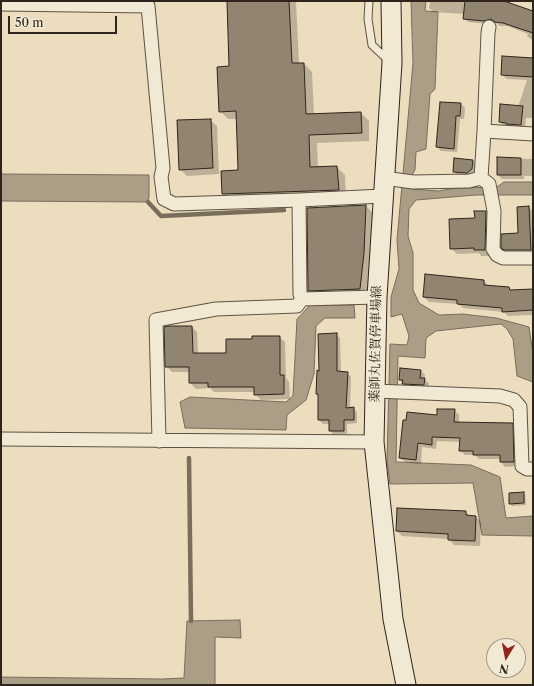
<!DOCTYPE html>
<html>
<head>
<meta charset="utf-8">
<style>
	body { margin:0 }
	#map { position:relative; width:534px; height:686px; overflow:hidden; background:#ebddbe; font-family:"Libre Caslon Text",serif }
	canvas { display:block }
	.frame { position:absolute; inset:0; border:2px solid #2f241c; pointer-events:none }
	.north { position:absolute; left:486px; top:638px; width:40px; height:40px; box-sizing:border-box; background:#f2e9d5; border:1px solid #a49a8b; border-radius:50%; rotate:190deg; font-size:11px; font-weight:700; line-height:16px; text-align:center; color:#2f241c }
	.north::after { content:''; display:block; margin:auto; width:14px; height:18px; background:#8f2418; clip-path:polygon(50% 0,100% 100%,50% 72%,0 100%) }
	.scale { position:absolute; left:8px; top:16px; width:109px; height:18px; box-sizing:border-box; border:2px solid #2f241c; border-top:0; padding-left:5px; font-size:12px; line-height:14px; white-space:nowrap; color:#2f241c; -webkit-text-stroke:3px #f2e9d5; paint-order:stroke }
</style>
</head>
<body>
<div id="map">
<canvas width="534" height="686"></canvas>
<div class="frame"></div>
<div class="north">N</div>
<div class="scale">50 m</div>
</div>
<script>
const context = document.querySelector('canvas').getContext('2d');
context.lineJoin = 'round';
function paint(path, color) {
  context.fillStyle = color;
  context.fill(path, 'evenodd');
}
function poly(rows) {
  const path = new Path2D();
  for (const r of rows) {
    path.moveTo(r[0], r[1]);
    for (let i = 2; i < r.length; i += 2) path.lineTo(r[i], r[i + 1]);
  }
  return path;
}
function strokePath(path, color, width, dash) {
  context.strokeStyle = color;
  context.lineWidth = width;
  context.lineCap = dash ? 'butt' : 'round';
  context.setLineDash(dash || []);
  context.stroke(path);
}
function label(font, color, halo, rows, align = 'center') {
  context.font = font + ' "Libre Caslon Text","Noto Serif JP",serif';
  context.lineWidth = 3;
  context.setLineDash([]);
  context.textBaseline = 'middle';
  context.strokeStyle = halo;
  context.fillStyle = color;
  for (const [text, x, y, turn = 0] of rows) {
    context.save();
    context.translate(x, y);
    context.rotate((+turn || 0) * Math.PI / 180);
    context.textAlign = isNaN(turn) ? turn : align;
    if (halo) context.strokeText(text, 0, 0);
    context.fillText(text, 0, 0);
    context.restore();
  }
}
const water = poly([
	[411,1,426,1,425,11,438,12,435,89,430,94,426,149,416,152,415,170,412,175,412,189,438,191,457,188,497,187,504,182,533,182,533,195,476,195,416,200,409,209,408,236,413,253,413,290,419,303,439,315,463,314,496,318,529,327,533,354,533,382,517,376,513,339,507,329,501,324,436,331,426,338,425,358,398,356,396,462,471,465,500,477,506,518,533,516,533,536,482,535,473,483,390,484,387,461,390,344,407,345,409,336,402,314,391,317,391,297,399,269,397,240,413,63,411,1],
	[1,174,149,175,149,197,148,202,1,201,1,174],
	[310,305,354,305,355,318,325,318,316,326,314,374,306,400,287,415,286,430,185,428,180,402,190,397,286,402,293,396,297,319,310,305],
	[240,620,241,638,215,637,215,685,1,685,1,677,162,679,184,678,187,621,240,620]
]);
paint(water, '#ab9e87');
strokePath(water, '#796d5c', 1);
paint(poly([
	[228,1,296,1,299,64,304,64,312,72,314,115,361,113,369,121,369,141,317,143,318,168,337,167,345,175,346,198,231,202,223,194,222,172,240,171,237,119,228,119,220,111,230,67],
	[430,1,501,1,533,12,533,41,527,36,528,34,507,26,500,26,496,23,489,24,468,22,464,18,464,14,433,12,429,8],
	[533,59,533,118,526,118,525,129,504,126,500,122,518,107,527,80,507,79,502,75],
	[461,104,465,108,464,119,460,119,457,152,441,151,437,147],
	[210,120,217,126,219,174,187,176,180,169],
	[498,158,533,159,533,176,524,176,524,179,502,179,498,175],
	[473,161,477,165,476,173,472,176,458,175,454,171],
	[366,206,374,214,368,297,317,299,309,290],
	[529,207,533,211,533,254,508,253,503,248,519,234],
	[485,212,492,218,491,256,481,256,479,253,457,254,451,248,476,219],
	[484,281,489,286,509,288,512,291,533,290,533,315,508,316,504,312,463,308,458,304,429,302,424,297],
	[192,327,197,332,198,354,227,354,253,340,279,337,285,342,286,378,289,382,290,399,261,400,255,394,255,392,214,392,210,388,196,389,190,383,190,372,172,372,166,366],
	[336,334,340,338,341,373,347,373,351,377,350,409,353,408,357,412,357,423,347,424,347,434,334,435,330,431,330,424,323,424,319,420,319,395,317,393,320,372],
	[421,371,425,375,424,379,429,383,428,389,407,388,400,380],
	[454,410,459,415,459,423,512,424,517,429,518,466,505,467,501,462,501,459,479,459,475,455,465,455,460,450,460,442,437,441,436,449,422,447,421,464,405,462,400,458,438,416],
	[523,494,525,495,526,505,512,506,510,504],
	[397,509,466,512,470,517,476,517,481,522,480,546,454,545,449,539,402,536,397,531]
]), '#0003');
strokePath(poly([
	[148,202,161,216,284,210],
	[189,458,191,621]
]), '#796d5c', 4.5);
const building = poly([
	[227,1,289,1,292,63,304,63,306,114,361,112,362,133,309,135,310,167,337,166,339,190,222,194,221,171,238,170,236,111,219,112,217,67,229,66,227,1],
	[465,1,504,1,533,11,533,33,503,23,495,22,491,19,484,21,463,19,465,1],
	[502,56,533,58,533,77,501,75,502,56],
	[440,102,461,103,460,116,456,116,454,149,436,147,440,102],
	[500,104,523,106,521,125,506,124,506,123,499,122,500,104],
	[211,119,213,168,179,170,177,120,211,119],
	[497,157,521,158,521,175,497,175,497,157],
	[454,158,473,160,472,169,467,173,453,172,454,158],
	[366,205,364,253,360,289,308,291,307,208,366,205],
	[529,206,531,250,505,250,502,249,501,247,501,234,518,233,517,207,529,206],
	[474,211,486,211,485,250,474,250,474,248,450,249,449,219,475,218,474,211],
	[425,274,484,280,484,285,509,287,510,290,533,289,533,310,502,312,502,308,457,304,457,300,423,297,425,274],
	[169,326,192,326,193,353,226,353,226,339,252,339,252,336,280,336,280,375,284,375,284,394,254,395,254,387,208,387,208,383,189,383,189,367,165,367,164,327,169,326],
	[337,333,337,371,348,372,346,408,354,407,354,420,344,420,344,431,329,431,329,420,318,420,318,394,316,394,317,370,319,371,318,334,337,333],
	[400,368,421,370,420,378,425,378,424,385,402,384,403,380,399,380,400,368],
	[437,409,455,409,454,422,513,423,514,462,500,462,500,455,473,455,473,451,459,451,460,438,432,437,432,445,418,443,416,460,399,458,403,420,406,420,407,412,437,415,437,409],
	[524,492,524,503,509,504,509,493,524,492],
	[397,508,466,511,466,515,476,516,475,541,448,540,448,534,396,531,397,508]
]);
paint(building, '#918470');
strokePath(building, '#2f241c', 1);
const lane = poly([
	[369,1,368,19,372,45,388,60]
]);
const street = poly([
	[1,4,148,6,163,168,161,177,164,199,174,204,299,200,383,196],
	[484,131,488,33,489,27],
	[384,178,413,182,469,181,481,178,484,131,533,134],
	[481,178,489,184,494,211,493,249,497,255,503,258,533,258],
	[299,200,300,294,302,299],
	[375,391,500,396,514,400,520,407,522,466,527,469,533,469],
	[1,439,374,442],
	[159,441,156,320,216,309,297,306,302,299,377,297]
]);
const secondary = poly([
	[391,1,392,63,377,297,374,442,393,619,406,685]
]);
strokePath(lane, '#5e5244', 9);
strokePath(street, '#5e5244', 15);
strokePath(secondary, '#2f241c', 21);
strokePath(lane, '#f2e9d5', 7);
strokePath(street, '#f2e9d5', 13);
strokePath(secondary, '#f2e9d5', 19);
label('13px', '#2f241c', '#f2e9d5', [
	["薬師丸佐賀停車場線",376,344,-89]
]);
</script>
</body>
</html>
